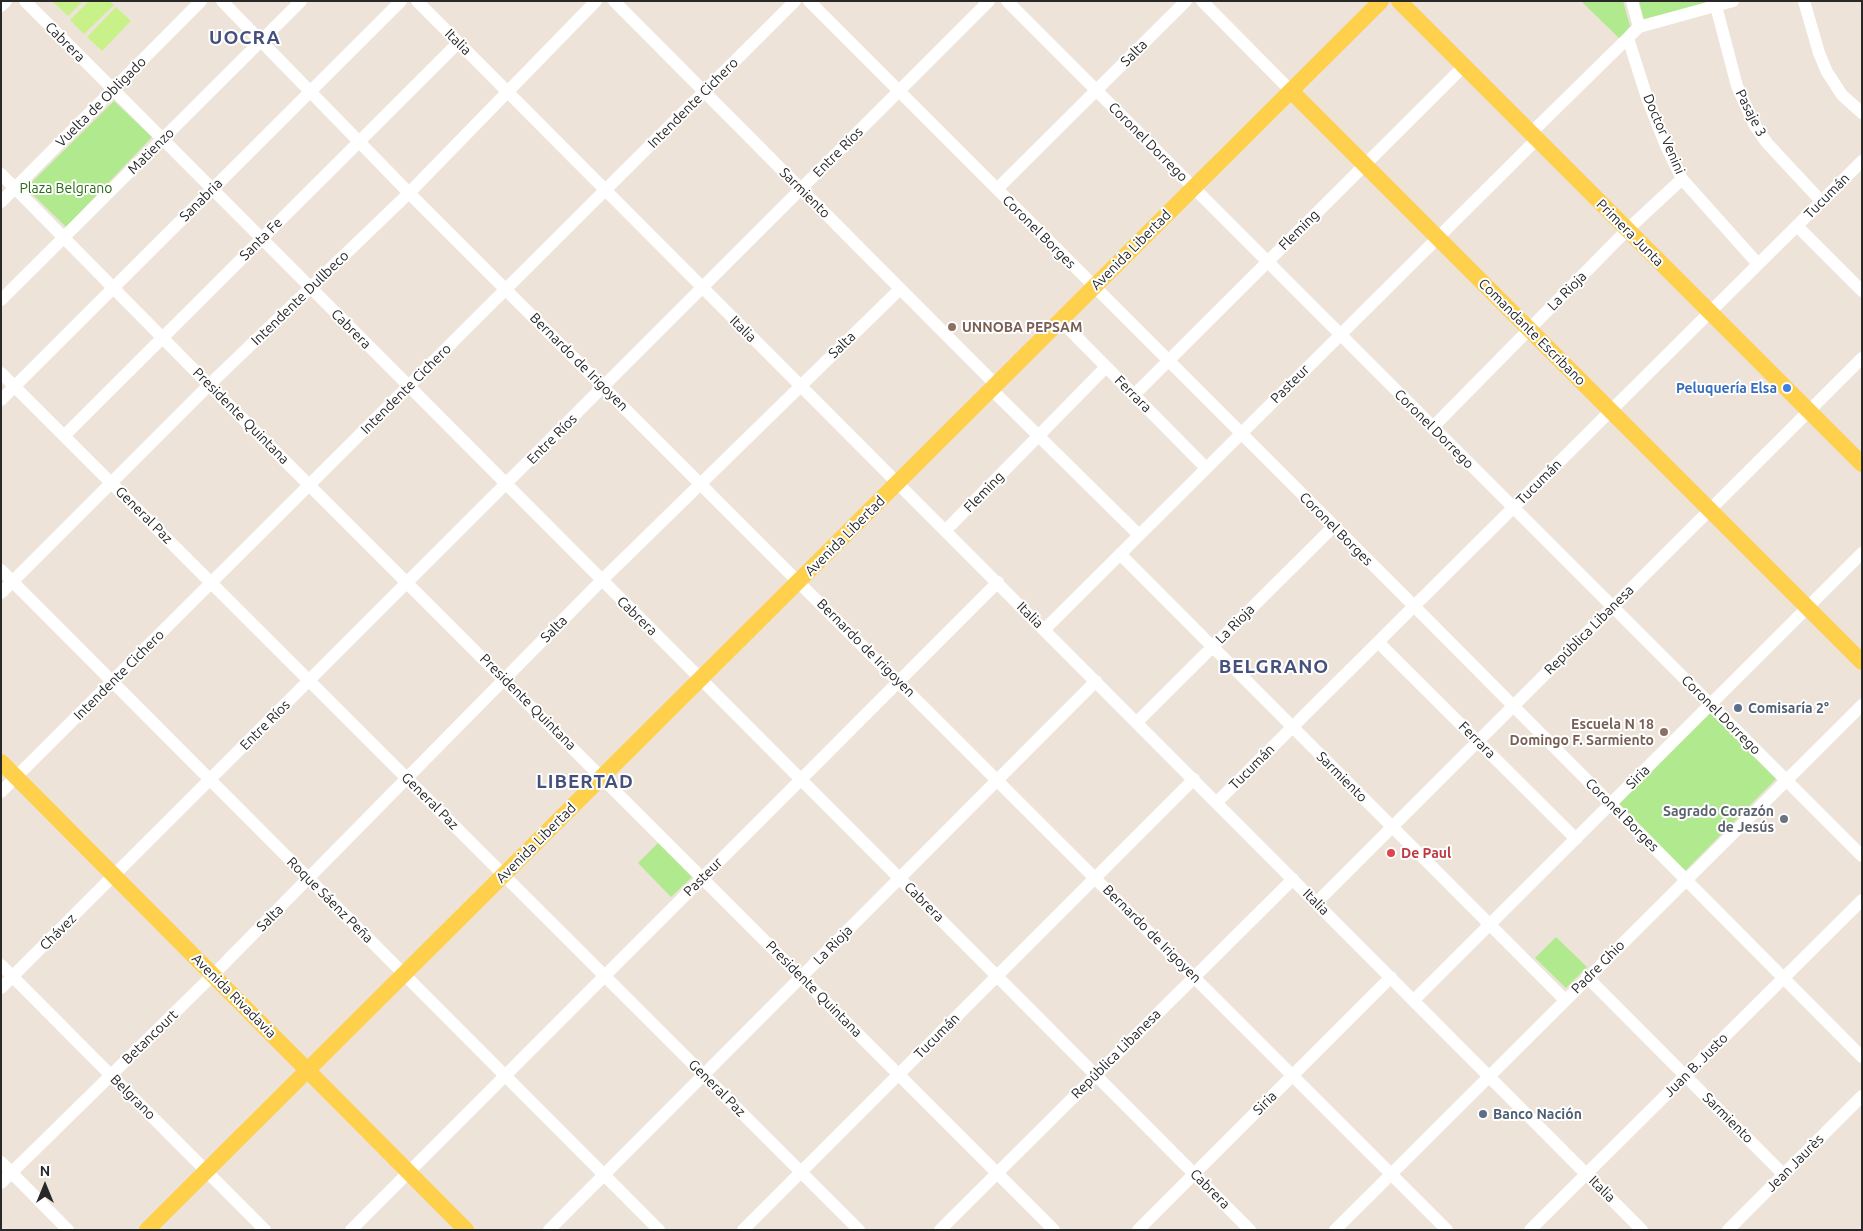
<!DOCTYPE html>
<html>
<head>
<meta charset="utf-8">
<style>
	body { margin:0 }
	#map { position:relative; width:1863px; height:1231px; overflow:hidden; background:#ede3d8; font-family:Ubuntu,sans-serif }
	canvas { display:block }
	.frame { position:absolute; inset:0; border:2px solid #282828; pointer-events:none }
	.north { position:absolute; left:20px; top:1161px; width:50px; height:50px; -webkit-text-stroke:4px #fff; paint-order:stroke; rotate:0deg; font-size:14px; font-weight:700; line-height:20px; text-align:center; color:#282828 }
	.north::after { content:''; display:block; margin:auto; width:18px; height:22px; background:#282828; clip-path:polygon(50% 0,100% 100%,50% 72%,0 100%) }
</style>
</head>
<body>
<div id="map">
<canvas width="1863" height="1231"></canvas>
<div class="frame"></div>
<div class="north">N</div>
</div>
<script>
const context = document.querySelector('canvas').getContext('2d');
context.lineJoin = 'round';
function paint(path, color) {
  context.fillStyle = color;
  context.fill(path, 'evenodd');
}
function poly(rows) {
  const path = new Path2D();
  for (const r of rows) {
    path.moveTo(r[0], r[1]);
    for (let i = 2; i < r.length; i += 2) path.lineTo(r[i], r[i + 1]);
  }
  return path;
}
function strokePath(path, color, width, dash) {
  context.strokeStyle = color;
  context.lineWidth = width;
  context.lineCap = dash ? 'butt' : 'round';
  context.setLineDash(dash || []);
  context.stroke(path);
}
function label(font, color, halo, rows, align = 'center') {
  context.font = font + ' Ubuntu,sans-serif';
  context.lineWidth = 4;
  context.setLineDash([]);
  context.textBaseline = 'middle';
  context.strokeStyle = halo;
  context.fillStyle = color;
  for (const [text, x, y, turn = 0] of rows) {
    context.save();
    context.translate(x, y);
    context.rotate((+turn || 0) * Math.PI / 180);
    context.textAlign = isNaN(turn) ? turn : align;
    if (halo) context.strokeText(text, 0, 0);
    context.fillText(text, 0, 0);
    context.restore();
  }
}
paint(poly([
	[1581,1,1623,1,1630,26,1620,39],
	[1639,1,1715,1,1644,19],
	[114,101,152,137,66,227,26,188],
	[1710,713,1776,779,1685,871,1619,804],
	[658,843,692,877,671,897,638,863],
	[1556,937,1587,967,1566,988,1535,958]
]), '#b0e98e');
paint(poly([
	[54,1,83,1,68,16,53,2],
	[89,1,110,1,114,5,84,34,70,20],
	[116,7,131,21,102,51,87,37]
]), '#c8f289');
strokePath(poly([
	[25,1,1250,1230],
	[222,1,409,193,1447,1230],
	[417,1,1642,1230],
	[614,1,996,385],
	[809,1,1414,606,1862,1057],
	[1007,1,1862,856],
	[1202,1,1291,91],
	[1632,1,1639,27],
	[1804,1,1819,53,1827,72,1842,95,1862,113],
	[1,6,6,1],
	[1716,6,1737,86,1755,126,1767,143,1821,201],
	[1628,38,1647,98,1666,146,1682,179,1758,264],
	[1531,133,1639,27,1733,1],
	[1,174,209,385,1054,1230],
	[997,189,1186,1],
	[1,202,201,1],
	[1797,226,1862,291],
	[1,300,301,1],
	[1061,321,1206,468],
	[1,373,859,1230],
	[992,390,1139,535],
	[1134,395,1464,66],
	[1,400,401,1],
	[1432,428,1627,230,1682,179],
	[64,436,458,43],
	[946,530,1106,367],
	[1120,554,1565,1000],
	[1,570,659,1230],
	[1,593,209,385,409,193,596,1],
	[1045,629,1537,139],
	[1378,642,1576,839],
	[1137,722,1334,526],
	[1,792,795,1],
	[1217,802,1862,161],
	[1317,902,1862,358],
	[1,965,265,1230],
	[1587,977,1783,1174],
	[1,988,989,1],
	[1414,1000,1862,553],
	[1,1162,68,1230],
	[1,1183,213,975,601,581,900,289],
	[351,1230,998,582],
	[549,1230,1096,681],
	[743,1230,1194,779],
	[940,1230,1293,879],
	[1138,1230,1391,977],
	[1335,1230,1862,705],
	[1530,1230,1862,900],
	[1728,1230,1862,1096]
]), '#fff', 12);
strokePath(poly([
	[1399,1,1862,464],
	[1291,91,1862,662],
	[1,762,466,1230],
	[147,1230,1381,1]
]), '#fed04c', 16);
for (const [x, y, r, color] of [
	[952,327,5,"#8d6e63"],
	[1787,388,5,"#3f7fe0"],
	[1738,708,5,"#5c6f8a"],
	[1664,732,5,"#8d6e63"],
	[1784,819,5,"#6b7280"],
	[1391,853,5,"#e0444e"],
	[1483,1114,5,"#5c6f8a"]
]) {
  const dot = new Path2D();
  dot.arc(x, y, r, 0, 2 * Math.PI);
  context.fillStyle = color;
  context.fill(dot);
  strokePath(dot, '#fff', 2);
}
label('14px', '#282828', '#fff', [
	["Cabrera",65,42,45],
	["Italia",458,42,45],
	["Salta",1134,53,-45],
	["Vuelta de Obligado",101,102,-45],
	["Intendente Cichero",693,103,-45],
	["Pasaje 3",1751,113,63],
	["Doctor Venini",1664,134,67],
	["Coronel Dorrego",1148,142,45],
	["Matienzo",151,151,-45],
	["Entre Ríos",838,152,-45],
	["Sarmiento",805,193,45],
	["Tucumán",1827,196,-45],
	["Sanabria",201,200,-45],
	["Fleming",1299,230,-45],
	["Coronel Borges",1039,232,45],
	["Primera Junta",1630,233,45],
	["Santa Fe",261,239,-45],
	["Avenida Libertad",1131,250,-45],
	["La Rioja",1567,291,-45],
	["Intendente Dullbeco",300,298,-44],
	["Cabrera",351,329,45],
	["Italia",743,329,45],
	["Comandante Escribano",1532,332,45],
	["Salta",842,345,-44],
	["Bernardo de Irigoyen",579,362,45],
	["Pasteur",1290,384,-45],
	["Intendente Cichero",406,389,-45],
	["Ferrara",1133,394,45],
	["Presidente Quintana",241,416,45],
	["Coronel Dorrego",1434,429,45],
	["Entre Ríos",552,439,-45],
	["Tucumán",1539,482,-45],
	["Fleming",984,492,-46],
	["General Paz",144,515,45],
	["Coronel Borges",1336,529,45],
	["Avenida Libertad",845,536,-45],
	["Italia",1030,615,45],
	["Cabrera",637,616,44],
	["La Rioja",1235,624,-45],
	["Salta",554,629,-45],
	["República Libanesa",1589,630,-45],
	["Bernardo de Irigoyen",866,648,45],
	["Intendente Cichero",119,675,-45],
	["Presidente Quintana",528,702,45],
	["Coronel Dorrego",1721,715,45],
	["Entre Ríos",265,725,-45],
	["Ferrara",1477,740,45],
	["Tucumán",1252,767,-45],
	["Sarmiento",1342,777,45],
	["Siria",1638,777,-45],
	["General Paz",430,801,45],
	["Coronel Borges",1622,815,45],
	["Avenida Libertad",536,843,-45],
	["Pasteur",703,877,-45],
	["Roque Sáenz Peña",330,900,45],
	["Cabrera",924,902,45],
	["Italia",1316,902,45],
	["Salta",270,918,-45],
	["Chávez",58,932,-45],
	["Bernardo de Irigoyen",1152,934,45],
	["La Rioja",833,945,-45],
	["Padre Ghio",1598,967,-45],
	["Presidente Quintana",814,989,45],
	["Avenida Rivadavia",234,996,45],
	["Tucumán",937,1036,-45],
	["Betancourt",150,1037,-44],
	["República Libanesa",1116,1054,-45],
	["Juan B. Justo",1696,1065,-45],
	["General Paz",717,1088,45],
	["Belgrano",133,1097,45],
	["Siria",1265,1103,-45],
	["Sarmiento",1728,1118,45],
	["Jean Jaurès",1795,1163,-45],
	["Cabrera",1210,1189,45],
	["Italia",1602,1189,45]
]);
label('14px', '#276c12', '#fff', [
	["Plaza Belgrano",66,188]
]);
label('bold 14px', '#785e54', '#fff', [
	["UNNOBA PEPSAM",962,327],
	["Escuela N 18",1654,724,"right"],
	["Domingo F. Sarmiento",1654,740,"right"]
], 'left');
label('bold 14px', '#366cbe', '#fff', [
	["Peluquería Elsa",1777,388]
], 'right');
label('bold 14px', '#4e5e75', '#fff', [
	["Comisaría 2°",1748,708],
	["Banco Nación",1493,1114]
], 'left');
label('bold 14px', '#5b616d', '#fff', [
	["Sagrado Corazón",1774,811],
	["de Jesús",1774,827]
], 'right');
label('bold 14px', '#be3a42', '#fff', [
	["De Paul",1401,853]
], 'left');
context.letterSpacing = '1px';
label('bold 19px', '#45507d', '#fff', [
	["UOCRA",245,38],
	["BELGRANO",1274,667],
	["LIBERTAD",585,782]
]);
context.letterSpacing = '0px';
</script>
</body>
</html>
